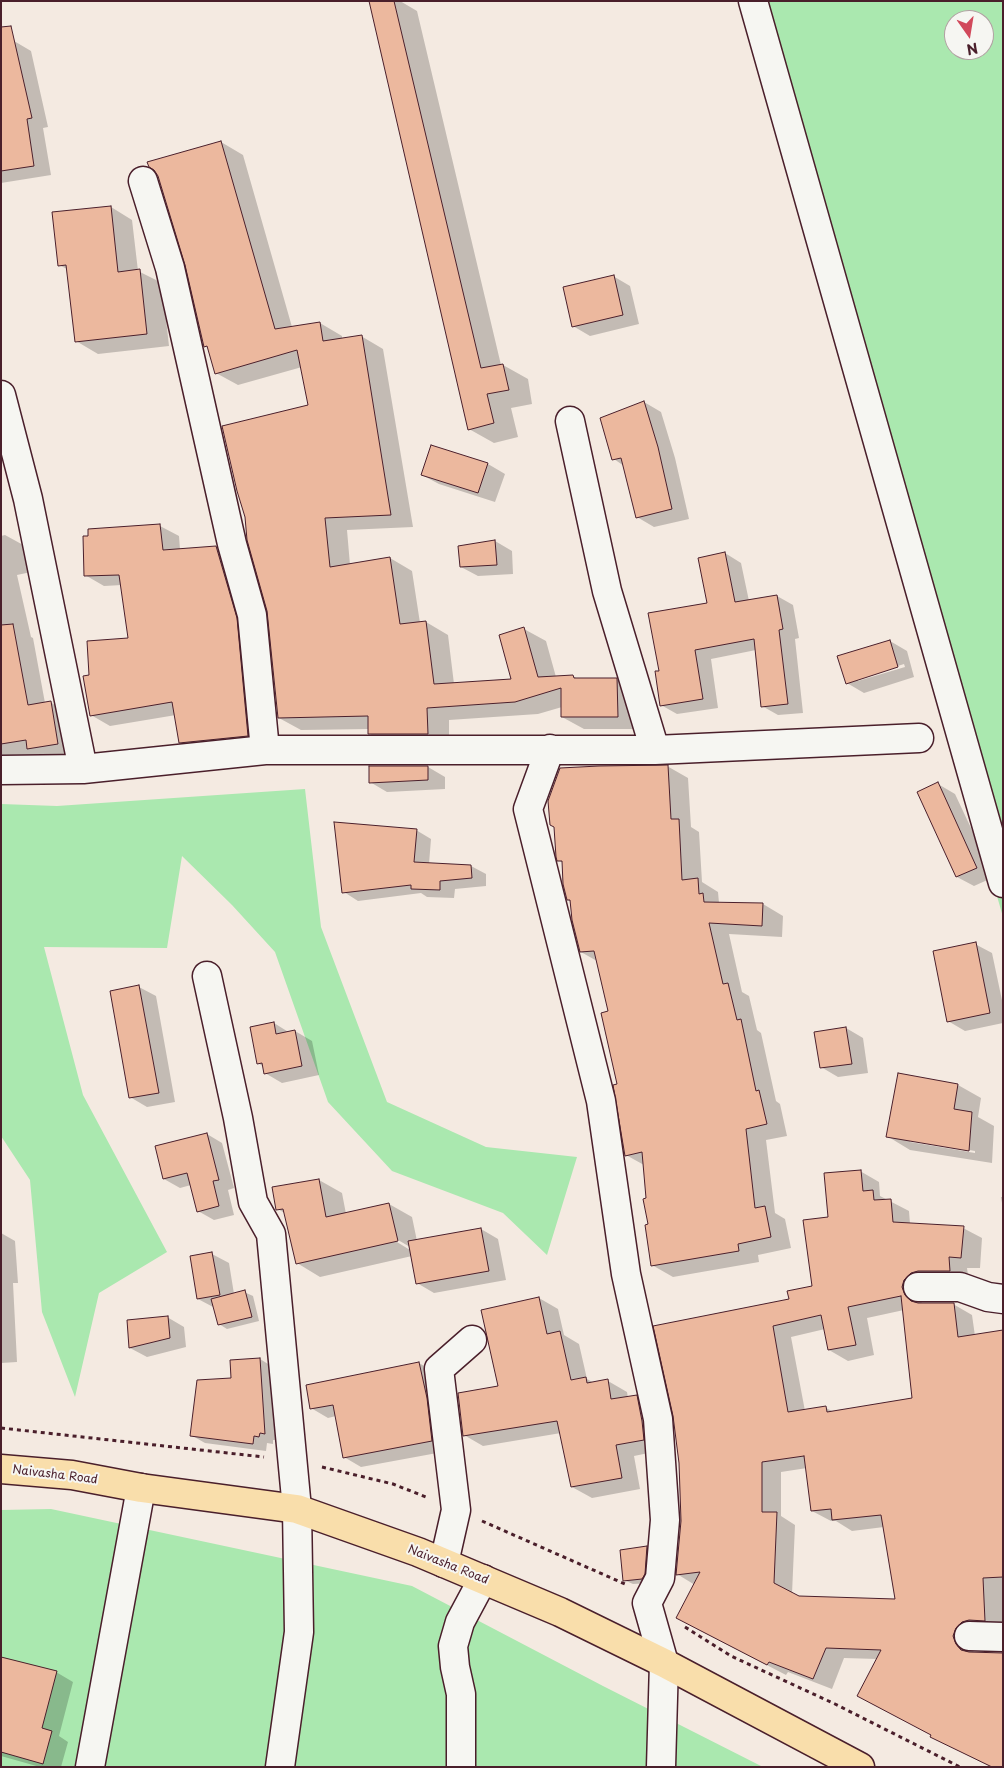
<!DOCTYPE html>
<html>
<head>
<meta charset="utf-8">
<style>
	body { margin:0 }
	#map { position:relative; width:1004px; height:1768px; overflow:hidden; background:#f4eae1; font-family:"Playpen Sans",sans-serif }
	canvas { display:block }
	.frame { position:absolute; inset:0; border:2px solid #4a1f2b; pointer-events:none }
	.north { position:absolute; left:944px; top:10px; width:50px; height:50px; box-sizing:border-box; background:#f6f6f2; border:1px solid #b1a0a2; border-radius:50%; rotate:167deg; font-size:14px; font-weight:700; line-height:20px; text-align:center; color:#4a1f2b }
	.north::after { content:''; display:block; margin:auto; width:18px; height:22px; background:#d1495b; clip-path:polygon(50% 0,100% 100%,50% 72%,0 100%) }
</style>
</head>
<body>
<div id="map">
<canvas width="1004" height="1768"></canvas>
<div class="frame"></div>
<div class="north">N</div>
</div>
<script>
const context = document.querySelector('canvas').getContext('2d');
context.lineJoin = 'round';
function paint(path, color) {
  context.fillStyle = color;
  context.fill(path, 'evenodd');
}
function poly(rows) {
  const path = new Path2D();
  for (const r of rows) {
    path.moveTo(r[0], r[1]);
    for (let i = 2; i < r.length; i += 2) path.lineTo(r[i], r[i + 1]);
  }
  return path;
}
function strokePath(path, color, width, dash) {
  context.strokeStyle = color;
  context.lineWidth = width;
  context.lineCap = dash ? 'butt' : 'round';
  context.setLineDash(dash || []);
  context.stroke(path);
}
function label(font, color, halo, rows, align = 'center') {
  context.font = font + ' "Playpen Sans",sans-serif';
  context.lineWidth = 4;
  context.setLineDash([]);
  context.textBaseline = 'middle';
  context.strokeStyle = halo;
  context.fillStyle = color;
  for (const [text, x, y, turn = 0] of rows) {
    context.save();
    context.translate(x, y);
    context.rotate((+turn || 0) * Math.PI / 180);
    context.textAlign = isNaN(turn) ? turn : align;
    if (halo) context.strokeText(text, 0, 0);
    context.fillText(text, 0, 0);
    context.restore();
  }
}
paint(poly([
	[740,1,1003,1,1003,917],
	[954,20,984,20,984,50,954,50],
	[305,789,321,927,387,1102,486,1147,577,1157,547,1255,503,1213,392,1171,328,1102,275,952,232,905,182,856,167,948,44,947,83,1095,167,1252,99,1293,75,1397,42,1312,30,1180,1,1136,1,804,57,806],
	[51,1509,412,1586,603,1686,763,1767,1,1767,1,1510]
]), '#aae8af');
paint(poly([
	[372,1,400,1,417,11,501,365,503,365,528,379,532,404,511,408,518,437,494,443,469,429],
	[14,41,31,51,48,127,43,128,51,175,1,183,1,115],
	[221,142,243,155,292,327,320,323,342,336,342,339,361,336,383,349,413,527,347,530,350,565,390,558,412,571,420,623,426,622,448,635,454,684,513,680,524,629,546,641,556,677,573,676,578,679,616,679,639,692,639,729,584,729,562,717,562,707,538,714,449,720,449,746,391,746,370,734,369,729,301,730,279,718,309,406,302,367,238,385,216,373,208,348,205,346],
	[111,207,132,220,138,271,162,283,169,346,98,354,76,341,67,269,59,265],
	[613,276,630,286,639,324,590,336,573,326],
	[644,402,661,412,675,458,689,519,654,527,637,517,624,466,614,459,602,418],
	[432,446,488,464,505,474,495,502,439,484,422,475],
	[160,526,179,536,180,550,216,548,235,558,266,746,199,753,181,742,176,715,110,726,91,715,91,676,130,639,122,585,104,586,85,575,90,530],
	[5,535,25,546,31,572,17,575,31,637,33,638,45,703,50,702,70,714,77,755,1,765,1,536],
	[495,541,512,551,513,574,478,576,461,567],
	[725,553,741,563,749,601,777,596,793,605,799,638,795,639,803,713,778,715,762,706,756,650,711,659,718,708,677,714,661,705,660,672,709,604],
	[890,641,907,651,914,677,864,693,847,683],
	[904,664,905,667,858,681,858,679],
	[667,766,688,778,691,827,699,832,702,882,718,892,719,903,763,904,783,916,782,937,729,934,742,992,749,996,757,1030,761,1033,776,1101,780,1104,787,1136,766,1140,775,1213,785,1219,791,1248,758,1255,759,1262,673,1277,652,1265,644,1165,626,1155,609,1012,597,961,581,952,571,902,568,900,563,863,558,860],
	[428,767,445,777,445,789,387,792,370,782],
	[938,784,955,794,994,877,974,886,957,877],
	[416,830,431,839,429,864,471,866,486,874,486,886,455,889,454,898,427,897,421,893,358,901,344,892],
	[975,944,992,953,1003,1005,1003,1023,965,1031,948,1021],
	[139,987,156,996,175,1102,147,1107,130,1097],
	[274,1023,290,1033,295,1031,312,1041,319,1075,282,1083,265,1073,264,1067,258,1063],
	[846,1028,863,1038,868,1073,838,1077,821,1067,816,1033],
	[899,1074,958,1085,981,1098,978,1117,994,1126,992,1163,910,1150,887,1136],
	[910,1140,975,1151,975,1153,910,1142],
	[207,1134,222,1143,234,1188,228,1190,234,1215,214,1220,198,1211,191,1185,180,1188,164,1179],
	[860,1171,879,1182,880,1196,909,1211,910,1224,963,1228,982,1238,980,1268,967,1268,969,1282,921,1299,922,1304,953,1304,972,1315,975,1336,1003,1331,1003,1631,972,1646,1003,1767,991,1767,932,1737,877,1659,844,1658,832,1689,788,1672,786,1675,697,1629,695,1585,677,1574,682,1521,680,1463,674,1415,791,1300,814,1287,830,1218],
	[904,1310,914,1399,834,1412,826,1408,805,1411,791,1337,825,1329,829,1350,848,1361,874,1355,867,1318],
	[807,1468,812,1511,831,1521,836,1521,852,1531,884,1527,896,1600,799,1597,792,1594,795,1525,781,1516,781,1472],
	[319,1180,342,1193,346,1214,389,1204,412,1217,417,1241,481,1229,498,1239,506,1280,434,1293,417,1283,412,1256,320,1277,297,1263,286,1214,278,1209],
	[393,1237,410,1247,410,1250,392,1239],
	[1001,1197,1003,1197,1003,1209],
	[1,1233,15,1241,18,1283,13,1283,17,1362,1,1363],
	[212,1254,229,1263,234,1294,244,1292,253,1296,259,1321,227,1329,219,1324,215,1308,198,1299],
	[539,1298,558,1309,564,1335,579,1344,587,1379,594,1383,608,1381,627,1392,628,1398,636,1396,656,1407,663,1450,634,1456,640,1489,592,1498,572,1487,561,1433,483,1446,464,1435,500,1387],
	[167,1317,184,1327,186,1347,147,1357,130,1348],
	[260,1359,273,1367,278,1440,273,1440,273,1444,267,1443,266,1451,205,1443,191,1435,232,1379],
	[419,1363,436,1373,448,1451,361,1467,344,1457,336,1416,328,1418,311,1408],
	[647,1548,655,1552,650,1583,633,1584,624,1580],
	[1,1658,56,1672,73,1682,59,1736,68,1742,61,1767,40,1767,1,1756]
]), '#0003');
const building = poly([
	[369,1,394,1,481,368,503,364,509,390,487,394,494,423,468,430,369,1],
	[11,26,32,118,27,119,34,166,1,171,1,27,11,26],
	[221,141,275,329,320,322,323,341,362,335,391,515,325,518,330,567,390,557,400,624,426,621,434,684,511,679,499,635,524,627,538,677,573,675,574,678,617,678,618,717,561,717,561,688,515,702,427,708,428,734,368,734,368,716,278,718,267,611,247,540,245,517,237,491,222,426,308,405,297,350,215,374,207,346,204,347,185,265,158,176,154,170,149,167,147,162,221,141],
	[111,206,118,272,140,269,147,334,75,342,66,265,58,266,52,212,111,206],
	[614,275,623,315,572,327,563,287,614,275],
	[644,401,658,447,672,509,636,518,621,458,612,460,600,418,644,401],
	[431,445,488,463,478,493,421,475,431,445],
	[160,524,163,550,216,546,237,618,248,736,179,743,172,702,90,716,83,676,89,675,87,641,128,638,119,575,84,576,83,536,88,536,88,529,160,524],
	[495,540,497,565,460,567,458,546,495,540],
	[725,552,735,602,777,595,783,629,779,630,788,704,761,707,754,639,695,650,703,699,660,706,655,671,659,671,648,613,707,603,698,558,725,552],
	[13,624,28,705,51,701,58,744,27,749,26,740,1,744,1,625,13,624],
	[890,640,898,667,846,684,837,656,890,640],
	[668,765,671,819,679,819,682,880,698,878,699,894,703,893,704,902,763,903,762,926,709,923,723,984,728,983,737,1020,741,1019,756,1091,759,1090,767,1124,746,1129,755,1208,765,1206,771,1237,738,1244,739,1251,651,1266,645,1225,648,1224,643,1199,646,1198,642,1152,625,1156,613,1085,617,1084,601,1013,608,1011,594,951,580,952,572,920,570,900,567,900,563,884,562,861,557,861,556,857,554,827,550,825,548,801,560,768,599,766,668,765],
	[369,766,428,766,428,780,369,783,369,766],
	[938,782,977,868,956,877,917,792,938,782],
	[334,822,417,829,414,862,471,865,472,878,440,881,440,890,411,889,411,885,342,893,334,822],
	[976,942,990,1013,947,1022,933,951,976,942],
	[139,985,159,1093,129,1098,110,991,139,985],
	[274,1022,276,1034,295,1030,302,1066,264,1074,262,1063,257,1064,250,1027,274,1022],
	[846,1027,852,1064,820,1068,814,1032,846,1027],
	[898,1073,958,1084,954,1109,972,1112,969,1151,886,1137,898,1073],
	[207,1133,219,1180,213,1181,219,1206,197,1212,187,1173,163,1179,155,1146,207,1133],
	[861,1170,863,1191,873,1190,874,1200,891,1199,893,1222,964,1226,961,1258,949,1257,950,1271,918,1271,911,1273,904,1280,902,1287,905,1295,911,1301,918,1303,954,1303,958,1337,1003,1330,1003,1577,983,1578,985,1621,969,1620,962,1622,956,1628,953,1636,956,1644,961,1650,969,1652,1003,1653,1003,1767,992,1767,930,1737,931,1735,857,1696,881,1650,826,1648,813,1679,769,1662,767,1665,676,1618,700,1572,676,1575,681,1521,679,1463,673,1416,653,1326,789,1299,787,1291,812,1286,803,1220,828,1217,824,1173,861,1170],
	[901,1296,912,1398,827,1412,826,1406,788,1412,773,1326,821,1315,828,1350,856,1345,848,1307,901,1296],
	[804,1456,811,1511,831,1509,832,1520,881,1515,895,1599,799,1596,774,1583,777,1512,762,1512,762,1462,804,1456],
	[319,1179,326,1217,389,1203,398,1241,296,1264,283,1209,276,1210,272,1187,319,1179],
	[481,1228,489,1271,416,1284,408,1241,481,1228],
	[212,1252,220,1295,197,1299,190,1256,212,1252],
	[245,1290,252,1317,218,1325,211,1299,245,1290],
	[539,1297,547,1334,560,1331,571,1380,586,1377,587,1383,608,1379,611,1399,637,1395,642,1421,644,1440,616,1445,622,1478,571,1487,557,1421,463,1436,458,1393,498,1386,481,1310,539,1297],
	[168,1316,170,1338,129,1348,127,1320,168,1316],
	[260,1358,265,1434,260,1433,259,1437,254,1436,253,1444,190,1436,197,1380,231,1378,230,1360,260,1358],
	[419,1362,427,1398,432,1441,343,1458,333,1405,310,1409,306,1385,419,1362],
	[647,1546,645,1574,642,1579,623,1581,620,1550,647,1546],
	[1,1657,57,1671,42,1728,52,1731,43,1764,1,1752,1,1657]
]);
paint(building, '#ecb89e');
strokePath(building, '#4a1f2b', 1);
const minor = poly([
	[753,1,1003,883],
	[143,181,170,268,232,544,252,615,265,750],
	[1,395,28,499,83,769],
	[570,421,607,591,655,750],
	[550,749,528,809,601,1101,626,1274,658,1419,665,1520,660,1578,647,1603,664,1663,661,1767],
	[1,770,83,769,265,750,655,750,919,738],
	[207,976,238,1118,253,1202,271,1234,297,1509,299,1632,280,1767],
	[918,1287,960,1287,988,1297,1003,1299],
	[444,1563,456,1510,439,1369,472,1340],
	[969,1636,1003,1637],
	[90,1767,141,1488],
	[461,1767,461,1694,455,1667,453,1646,460,1622,483,1579]
]);
const major = poly([
	[1,1469,72,1475,141,1488,297,1509,418,1552,560,1612,664,1663,860,1767]
]);
strokePath(minor, '#4a1f2b', 31);
strokePath(major, '#4a1f2b', 31);
strokePath(poly([
	[1,1428,264,1457],
	[322,1467,393,1484,426,1497],
	[482,1521,625,1584],
	[685,1627,731,1656,835,1704,960,1767]
]), '#4a1f2b', 3, [4, 4]);
strokePath(minor, '#f6f6f2', 28);
strokePath(major, '#f9deab', 28);
label('12px', '#4a1f2b', '#f6f6f2', [
	["Naivasha Road",55,1475,7],
	["Naivasha Road",448,1565,22]
]);
</script>
</body>
</html>
